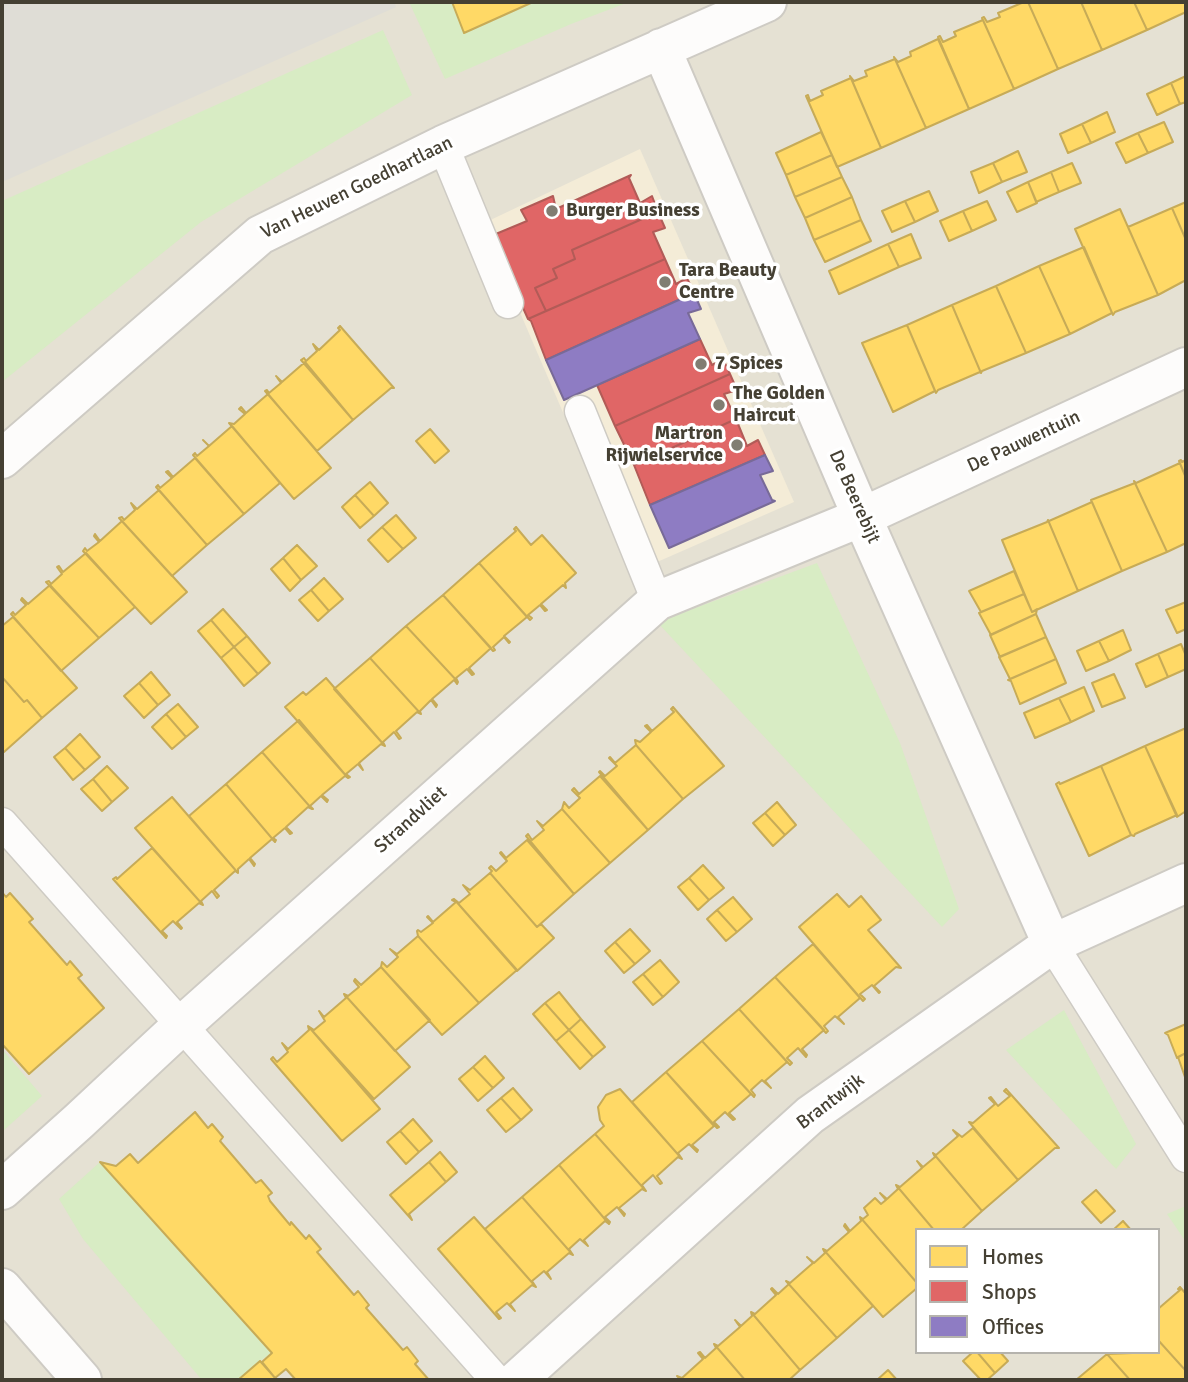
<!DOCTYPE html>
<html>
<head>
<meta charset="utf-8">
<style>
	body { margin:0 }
	#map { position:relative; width:1188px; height:1382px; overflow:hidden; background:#f0eee6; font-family:Signika,sans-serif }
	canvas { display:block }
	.frame { position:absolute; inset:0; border:4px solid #454033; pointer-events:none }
	.legend { position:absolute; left:915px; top:1228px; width:245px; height:126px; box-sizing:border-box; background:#fff; border:2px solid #b5b3ad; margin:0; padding:9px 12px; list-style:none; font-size:21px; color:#454033 }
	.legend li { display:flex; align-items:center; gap:14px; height:35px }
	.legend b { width:35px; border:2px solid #b5b3ad }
</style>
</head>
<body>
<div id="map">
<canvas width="1188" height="1382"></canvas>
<div class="frame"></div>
<ul class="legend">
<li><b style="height:19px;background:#ffd966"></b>Homes</li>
<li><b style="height:19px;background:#e06666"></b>Shops</li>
<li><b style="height:19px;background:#8e7cc3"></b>Offices</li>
</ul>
</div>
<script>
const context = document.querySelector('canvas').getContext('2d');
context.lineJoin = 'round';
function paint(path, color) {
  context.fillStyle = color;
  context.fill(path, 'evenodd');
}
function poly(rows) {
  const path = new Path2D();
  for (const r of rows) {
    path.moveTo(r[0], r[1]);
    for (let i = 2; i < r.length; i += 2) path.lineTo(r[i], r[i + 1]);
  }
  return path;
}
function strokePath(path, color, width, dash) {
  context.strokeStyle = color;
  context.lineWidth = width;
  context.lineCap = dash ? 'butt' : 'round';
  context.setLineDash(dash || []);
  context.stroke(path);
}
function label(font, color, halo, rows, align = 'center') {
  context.font = font + ' Signika,sans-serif';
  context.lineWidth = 7;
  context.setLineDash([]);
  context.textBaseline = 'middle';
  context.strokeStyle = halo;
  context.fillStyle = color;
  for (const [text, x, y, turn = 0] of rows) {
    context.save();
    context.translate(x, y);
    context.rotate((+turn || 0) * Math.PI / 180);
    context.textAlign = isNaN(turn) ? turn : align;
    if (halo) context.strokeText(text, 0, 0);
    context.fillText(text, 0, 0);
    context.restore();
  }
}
paint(poly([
	[2,2,1186,2,1186,1380,2,1380],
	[917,1230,1158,1230,1158,1352,917,1352]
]), '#e5e1d3');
paint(poly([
	[640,149,794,502,632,573,482,224]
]), '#f4ecd7');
paint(poly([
	[409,2,629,2,571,24,445,79],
	[383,30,412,95,201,222,2,382,2,201],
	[817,563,900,743,959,909,942,927,657,622],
	[1064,1010,1136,1144,1116,1169,1006,1050],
	[2,1049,42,1096,3,1131,2,1131],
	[100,1162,272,1353,260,1361,238,1380,202,1380,83,1239,59,1199],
	[1186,1206,1186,1242,1167,1214]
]), '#d8ecc4');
paint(poly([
	[2,2,394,2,396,7,2,182]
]), '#dfddd6');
const homes = poly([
	[452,2,533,2,464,33,452,2],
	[1024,2,1028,2,1058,69,1014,89,982,18,984,17,987,22,1000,17,998,13,1024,2],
	[1028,2,1081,2,1102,50,1058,69,1028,2],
	[1081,2,1134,2,1147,30,1102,50,1081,2],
	[1134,2,1186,2,1186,12,1147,30,1134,2],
	[983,20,1014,89,969,109,938,37,940,36,943,42,956,36,954,32,983,20],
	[938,39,969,109,926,128,894,57,898,62,911,56,910,52,938,39],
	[895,59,926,128,881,148,850,76,854,81,867,76,865,71,895,59],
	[1186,76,1186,102,1180,104,1171,83,1186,76],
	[851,78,881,148,837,167,806,96,808,95,810,101,823,95,821,91,851,78],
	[1171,83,1180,104,1157,115,1147,94,1171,83],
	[1107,112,1115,132,1091,143,1082,124,1107,112],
	[1164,122,1173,142,1148,153,1138,133,1164,122],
	[1082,124,1091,143,1068,153,1060,134,1082,124],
	[821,132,832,155,786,175,776,153,821,132],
	[1138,133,1148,153,1126,163,1116,143,1138,133],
	[1018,151,1027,172,1002,182,993,163,1018,151],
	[832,155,842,177,795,197,786,175,832,155],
	[993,163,1002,182,979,193,971,172,993,163],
	[1072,163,1081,183,1059,192,1051,172,1072,163],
	[1051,172,1059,192,1036,202,1028,182,1051,172],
	[842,177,852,197,805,218,795,197,842,177],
	[1028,182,1037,203,1017,212,1007,192,1028,182],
	[929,191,938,211,915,222,905,201,929,191],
	[852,197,861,220,814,240,805,218,852,197],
	[905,201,915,222,892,232,882,211,905,201],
	[987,201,996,220,972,231,963,211,987,201],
	[1186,202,1186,240,1172,208,1186,202],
	[1172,208,1186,240,1186,280,1158,295,1128,227,1172,208],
	[1120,209,1158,295,1115,312,1113,315,1075,229,1120,209],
	[963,211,972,231,949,241,940,221,963,211],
	[861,220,871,241,825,262,814,240,861,220],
	[911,234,921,258,899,267,888,244,911,234],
	[888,244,899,267,839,294,829,271,888,244],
	[1084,247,1112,313,1070,334,1039,266,1084,247],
	[1039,266,1070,334,1026,353,996,286,1039,266],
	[996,286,1026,353,982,371,981,373,952,305,996,286],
	[952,305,981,373,980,372,938,390,936,393,907,325,952,305],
	[907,325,935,391,893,412,862,343,907,325],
	[340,326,394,388,391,388,353,420,301,360,304,358,306,361,317,351,313,344,319,350,340,330,338,328,340,326],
	[305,362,353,420,317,451,265,391,267,390,269,393,281,383,276,376,282,382,305,362],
	[268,394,331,468,294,499,229,423,234,424,245,414,239,409,241,407,246,413,268,394],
	[232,426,280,483,244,514,193,455,195,453,197,456,209,446,203,440,209,446,232,426],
	[430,429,449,451,435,463,416,441,430,429],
	[195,458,244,514,207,545,156,487,158,485,160,488,172,478,166,472,168,471,173,477,195,458],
	[1181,460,1182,462,1186,460,1186,478,1179,461,1181,460],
	[1180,463,1186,478,1186,543,1167,552,1134,481,1136,483,1180,463],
	[370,482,388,503,374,516,355,495,370,482],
	[1135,483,1167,552,1122,571,1091,500,1135,483],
	[159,490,207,545,172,576,119,518,122,517,124,520,135,510,131,503,137,509,159,490],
	[355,495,374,516,360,528,342,507,355,495],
	[1092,502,1122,571,1078,591,1048,520,1049,521,1092,502],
	[396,515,416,538,403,549,382,527,396,515],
	[1048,520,1078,591,1032,612,1002,540,1047,522,1048,520],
	[122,521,187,592,151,624,83,551,85,548,87,551,99,542,94,536,95,534,100,541,122,521],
	[382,527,403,549,388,562,368,540,382,527],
	[516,527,531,545,542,535,576,573,565,583,566,588,563,585,541,604,547,610,545,611,540,605,528,615,532,618,530,620,479,563,516,531,514,529,516,527],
	[297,545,317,566,301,580,283,558,297,545],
	[86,553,135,607,99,638,46,582,49,581,51,584,62,574,57,567,59,566,63,572,86,553],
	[283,558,301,580,290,591,271,569,283,558],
	[479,563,527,617,504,636,510,642,509,643,504,637,493,647,495,650,493,651,443,595,479,563],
	[1014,571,1024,594,981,612,969,591,1014,571],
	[324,578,343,599,329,611,311,590,324,578],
	[50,585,99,638,61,671,11,614,13,612,15,615,26,605,21,600,22,598,28,604,50,585],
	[311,590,329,611,318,621,299,600,311,590],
	[1024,594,1032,612,1037,609,1036,614,991,635,979,613,1024,594],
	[443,595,491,648,469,668,474,674,472,675,467,669,456,678,458,682,406,626,443,595],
	[1186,602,1186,629,1177,633,1166,610,1186,602],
	[223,609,247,636,234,647,211,620,223,609],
	[1036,614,1046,637,1000,657,990,635,1036,614],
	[13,617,77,688,42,718,27,700,24,702,2,677,2,626,13,617],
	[211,620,234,647,221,658,198,631,211,620],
	[406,626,458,682,457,684,454,680,432,699,437,705,436,707,431,700,420,711,421,714,370,658,406,626],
	[1123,630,1131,650,1109,661,1099,641,1123,630],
	[247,636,270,663,258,674,234,647,247,636],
	[1046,637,1056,659,1010,679,999,657,1046,637],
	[1099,641,1109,661,1086,671,1077,651,1099,641],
	[1181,644,1186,656,1186,669,1168,677,1158,654,1181,644],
	[234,647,258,674,244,686,221,658,234,647],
	[1158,654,1168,677,1146,687,1136,664,1158,654],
	[370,658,421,714,417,712,396,731,401,738,399,739,394,732,383,742,385,746,334,689,370,658],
	[1056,659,1066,683,1020,704,1011,681,1008,680,1056,659],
	[151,672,170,695,158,705,139,683,151,672],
	[1114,674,1125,698,1102,707,1092,683,1114,674],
	[2,677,24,702,27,700,42,718,4,752,2,750,2,677],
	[326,678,385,746,381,744,359,763,363,770,358,764,346,774,350,777,348,778,285,707,303,692,306,695,326,678],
	[139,683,158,705,144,718,124,696,139,683],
	[1084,687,1094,711,1071,722,1059,698,1084,687],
	[1059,698,1071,722,1035,738,1024,713,1059,698],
	[178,704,198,727,186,737,166,714,178,704],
	[673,707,724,766,683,799,636,745,635,740,640,742,651,732,645,726,647,725,652,731,674,712,671,709,673,707],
	[166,714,186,737,172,749,152,727,166,714],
	[299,720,348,778,345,776,322,795,328,800,327,802,321,796,310,806,313,809,312,809,262,752,299,720],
	[1186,728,1186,811,1177,817,1145,746,1186,728],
	[80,734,100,757,85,770,65,748,80,734],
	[636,745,683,799,648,830,599,772,600,771,605,776,617,766,609,758,610,757,615,763,636,745],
	[1145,746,1177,815,1135,834,1134,836,1131,835,1101,766,1145,746],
	[65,748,85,770,73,780,54,757,65,748],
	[262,752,312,809,308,807,286,827,292,833,290,834,285,828,273,838,276,840,275,842,226,784,262,752],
	[107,766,128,788,112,802,93,779,107,766],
	[1101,766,1131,835,1089,856,1056,784,1059,782,1060,784,1101,766],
	[600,776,648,830,610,863,562,809,564,802,569,808,580,798,572,790,574,788,579,794,600,776],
	[93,779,112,802,102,811,81,789,93,779],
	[226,784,275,842,272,839,250,858,255,864,254,866,249,859,238,869,238,873,189,816,226,784],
	[172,797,238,873,235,871,214,890,219,896,217,898,212,891,201,901,203,905,135,828,172,797],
	[777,802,796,825,785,835,765,813,777,802],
	[562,809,610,863,574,894,526,836,528,834,532,840,544,830,537,821,543,826,562,809],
	[765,813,785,835,773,846,753,823,765,813],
	[527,840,574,894,537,927,490,873,492,871,489,868,491,866,496,871,507,861,500,853,501,852,506,858,527,840],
	[152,848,203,905,199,903,177,922,182,928,181,929,173,921,162,931,167,936,166,938,113,879,116,877,117,879,152,848],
	[703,865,724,888,709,900,689,878,703,865],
	[490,873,537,927,541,924,554,938,517,971,454,899,459,903,470,894,463,885,470,890,490,873],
	[689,878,709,900,698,910,678,887,689,878],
	[2,892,6,897,10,893,33,919,29,922,67,965,70,961,82,975,78,978,104,1008,29,1074,2,1044,2,892],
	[837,894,849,907,861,896,881,920,868,930,901,968,896,967,874,986,880,992,879,993,872,985,860,994,865,999,863,1001,799,927,837,894],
	[733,897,752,919,737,932,717,910,733,897],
	[454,899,517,970,479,1003,418,936,417,931,418,930,421,932,433,923,427,917,428,916,433,922,456,902,452,900,454,899],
	[717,910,737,932,726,941,707,919,717,910],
	[630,929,650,951,635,964,615,942,630,929],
	[418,936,479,1003,442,1035,381,967,382,962,387,967,398,957,390,949,397,954,418,936],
	[615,942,635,964,624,973,605,951,615,942],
	[813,944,860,998,838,1017,844,1024,835,1016,824,1026,828,1031,826,1033,775,977,813,944],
	[660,960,679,982,663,997,643,974,660,960],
	[381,967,430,1020,395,1051,344,994,348,996,359,987,354,981,355,979,361,985,381,967],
	[643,974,663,997,653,1005,633,982,643,974],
	[775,977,824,1030,802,1049,807,1055,806,1057,798,1048,787,1058,792,1063,790,1065,739,1009,775,977],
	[559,992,581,1019,569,1030,545,1003,559,992],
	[344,994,410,1067,374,1099,308,1026,314,1030,325,1021,319,1011,324,1017,346,998,344,994],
	[545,1003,569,1030,556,1041,533,1014,545,1003],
	[739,1009,787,1062,765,1081,771,1088,762,1080,751,1090,755,1095,754,1097,702,1041,739,1009],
	[581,1019,605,1047,593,1057,569,1030,581,1019],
	[1186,1024,1186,1053,1177,1058,1168,1035,1165,1033,1186,1024],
	[308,1026,380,1109,342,1141,271,1059,273,1057,277,1062,288,1052,282,1043,288,1049,309,1030,308,1026],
	[569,1030,593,1057,580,1069,556,1041,569,1030],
	[702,1041,751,1094,729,1113,735,1119,733,1120,725,1112,714,1122,719,1127,717,1128,666,1072,702,1041],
	[1186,1053,1186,1080,1178,1057,1186,1053],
	[485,1056,504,1078,493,1088,473,1067,485,1056],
	[473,1067,493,1088,478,1101,459,1079,473,1067],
	[666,1072,714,1126,692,1145,698,1150,697,1152,689,1144,678,1153,682,1159,632,1102,666,1072],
	[513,1088,532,1110,521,1120,501,1098,513,1088],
	[620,1089,682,1159,678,1157,657,1176,662,1183,660,1184,653,1175,642,1185,646,1191,595,1134,604,1126,600,1120,598,1107,606,1095,620,1089],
	[1006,1089,1059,1148,1055,1148,1018,1180,969,1122,973,1123,995,1104,989,1098,991,1097,998,1106,1010,1096,1004,1091,1006,1089],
	[501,1098,521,1120,506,1132,487,1110,501,1098],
	[195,1112,208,1128,212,1124,223,1137,220,1141,256,1183,261,1180,272,1193,268,1196,270,1201,290,1225,291,1222,306,1239,309,1235,321,1249,317,1252,354,1295,358,1291,369,1305,366,1308,403,1350,407,1347,418,1361,415,1364,429,1380,296,1380,286,1369,275,1378,262,1362,272,1353,100,1162,116,1166,130,1154,138,1163,195,1112],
	[413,1119,432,1141,419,1152,400,1131,413,1119],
	[973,1128,1018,1180,982,1211,933,1153,936,1155,958,1136,953,1130,962,1137,973,1128],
	[400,1131,419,1152,406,1164,387,1142,400,1131],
	[595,1134,646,1191,642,1189,619,1208,625,1214,624,1216,617,1207,605,1217,610,1222,609,1224,559,1165,595,1134],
	[440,1152,457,1172,446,1182,429,1162,440,1152],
	[933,1153,982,1211,961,1230,934,1230,896,1185,900,1187,922,1168,917,1161,923,1167,935,1157,933,1153],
	[429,1162,446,1182,409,1214,412,1220,390,1195,429,1162],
	[559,1165,609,1224,605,1221,584,1240,588,1246,580,1239,569,1249,573,1255,522,1197,559,1165],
	[896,1185,934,1230,917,1230,917,1283,860,1217,863,1219,868,1215,864,1208,875,1198,881,1204,886,1200,880,1193,887,1199,898,1189,896,1185],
	[1096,1190,1115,1211,1101,1223,1082,1202,1096,1190],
	[522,1197,573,1255,569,1253,547,1272,551,1279,544,1271,532,1281,536,1287,485,1229,522,1197],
	[474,1217,536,1287,532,1285,510,1304,515,1311,507,1303,496,1312,501,1318,499,1319,438,1249,474,1217],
	[860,1217,917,1283,917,1288,883,1317,823,1249,827,1251,849,1232,844,1226,845,1224,850,1231,861,1221,860,1217],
	[1123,1221,1131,1230,1113,1230,1123,1221],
	[823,1249,873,1306,837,1338,786,1281,790,1283,813,1263,807,1257,814,1263,825,1253,823,1249],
	[786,1281,837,1338,800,1370,751,1312,755,1314,776,1295,771,1289,772,1288,778,1294,789,1284,786,1281],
	[1180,1287,1186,1294,1186,1371,1158,1340,1158,1309,1180,1290,1178,1289,1180,1287],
	[751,1312,800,1370,789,1380,745,1380,714,1344,718,1346,740,1327,735,1320,741,1326,752,1316,751,1312],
	[1158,1340,1186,1371,1186,1380,1130,1380,1107,1354,1158,1352,1158,1340],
	[714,1344,745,1380,681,1380,677,1376,682,1378,703,1359,698,1353,700,1352,705,1358,716,1348,714,1344],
	[973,1352,977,1352,995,1373,987,1380,981,1380,963,1361,973,1352],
	[977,1352,1000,1352,1008,1361,995,1373,977,1352],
	[1107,1354,1130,1380,1076,1380,1107,1354],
	[260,1361,277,1380,238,1380,260,1361],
	[888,1370,897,1380,877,1380,888,1370]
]);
paint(homes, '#ffd966');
strokePath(homes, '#c7ab57', 2);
const shops = poly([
	[631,175,629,178,640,203,652,196,658,212,572,250,575,259,553,269,557,278,535,288,546,311,528,319,491,236,527,221,521,210,553,196,556,209,631,175],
	[658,212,665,228,653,232,665,259,546,311,535,288,557,278,553,269,575,259,572,250,658,212],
	[665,259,676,284,687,278,694,293,546,360,531,321,528,319,665,259],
	[700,339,712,365,723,359,730,374,615,426,597,385,700,339],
	[730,374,737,390,724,394,736,419,634,465,615,426,730,374],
	[736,419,747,446,758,440,765,455,650,505,634,465,736,419]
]);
paint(shops, '#e06666');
strokePath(shops, '#b25b57', 2);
const offices = poly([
	[694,293,701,309,688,313,700,339,564,400,546,360,694,293],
	[765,455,773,471,760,475,772,500,775,501,669,548,650,505,765,455]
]);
paint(offices, '#8e7cc3');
strokePath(offices, '#786a98', 2);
const lane = poly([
	[443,145,508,303],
	[580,411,657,601],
	[2,823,496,1380],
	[1052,944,1186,1157]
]);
const street = poly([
	[661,48,862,517,1052,944],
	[2,459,260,235,443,145,767,2],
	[2,1190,79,1121,181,1026,657,601,862,517,1186,367],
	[2,1288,82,1380],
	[517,1380,810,1115,1052,944,1186,883]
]);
strokePath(lane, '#cecbc4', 33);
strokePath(street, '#cecbc4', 42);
strokePath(lane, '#fdfcfb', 30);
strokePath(street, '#fdfcfb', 38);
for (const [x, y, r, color] of [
	[552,211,7,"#817d72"],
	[665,282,7,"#817d72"],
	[701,364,7,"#817d72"],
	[719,405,7,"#817d72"],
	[737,445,7,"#817d72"]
]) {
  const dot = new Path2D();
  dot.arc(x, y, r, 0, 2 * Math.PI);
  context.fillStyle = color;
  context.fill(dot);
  strokePath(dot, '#fff', 2.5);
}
label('19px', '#454033', '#fff', [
	["Van Heuven Goedhartlaan",357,188,-26],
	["De Pauwentuin",1024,442,-25],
	["De Beerebijt",854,497,66],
	["Strandvliet",411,820,-42],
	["Brantwijk",831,1102,-37]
]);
label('bold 19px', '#454033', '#fff', [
	["Burger Business",566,211],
	["Tara Beauty",679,271],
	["Centre",679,293],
	["7 Spices",715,364],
	["The Golden",733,394],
	["Haircut",733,416],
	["Martron",723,434,"right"],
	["Rijwielservice",723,456,"right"]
], 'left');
</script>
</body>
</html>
